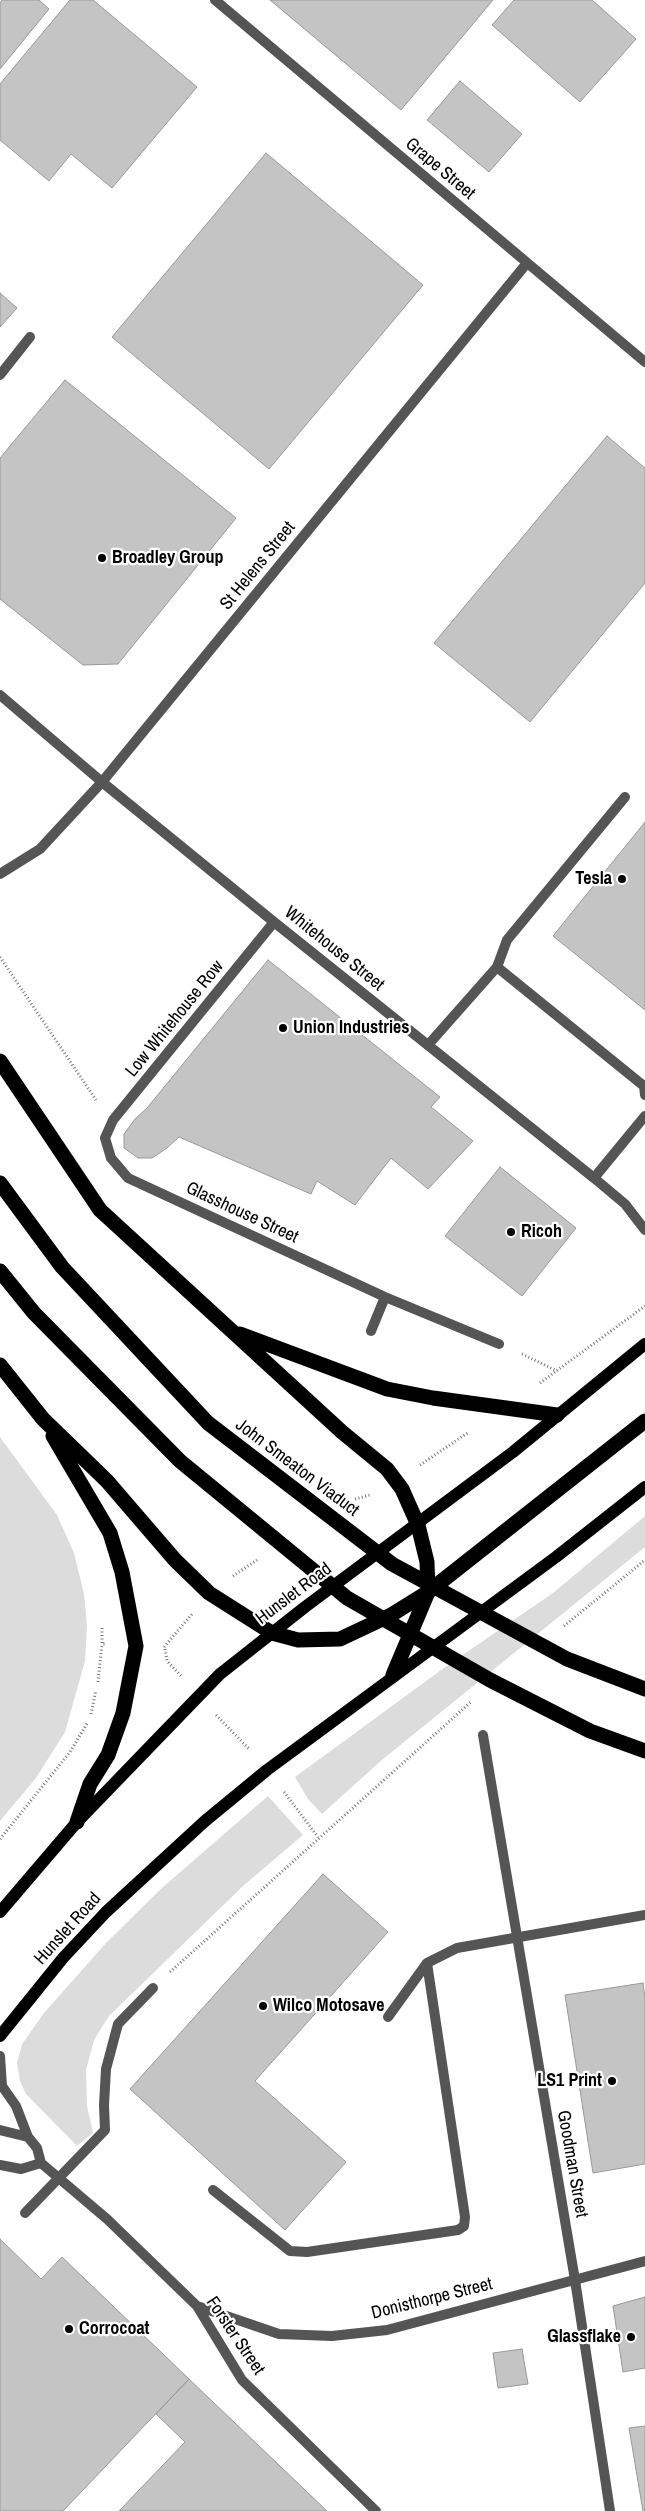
<!DOCTYPE html>
<html>
<head>
<meta charset="utf-8">
<style>
	body { margin:0 }
	canvas { display:block; background:#fff }
</style>
</head>
<body>
<canvas width="645" height="2511"></canvas>
<script>
const context = document.querySelector('canvas').getContext('2d');
context.lineJoin = 'round';
function paint(path, color) {
  context.fillStyle = color;
  context.fill(path, 'evenodd');
}
function poly(rows) {
  const path = new Path2D();
  for (const r of rows) {
    path.moveTo(r[0], r[1]);
    for (let i = 2; i < r.length; i += 2) path.lineTo(r[i], r[i + 1]);
  }
  return path;
}
function strokePath(path, color, width, dash) {
  context.strokeStyle = color;
  context.lineWidth = width;
  context.lineCap = dash ? 'butt' : 'round';
  context.setLineDash(dash || []);
  context.stroke(path);
}
function label(font, color, halo, rows, align = 'center') {
  context.font = font + ' "Archivo Narrow",sans-serif';
  context.lineWidth = 4.5;
  context.setLineDash([]);
  context.textBaseline = 'middle';
  context.strokeStyle = halo;
  context.fillStyle = color;
  for (const [text, x, y, turn = 0] of rows) {
    context.save();
    context.translate(x, y);
    context.rotate((+turn || 0) * Math.PI / 180);
    context.textAlign = isNaN(turn) ? turn : align;
    if (halo) context.strokeText(text, 0, 0);
    context.fillText(text, 0, 0);
    context.restore();
  }
}
paint(poly([
	[0,1437,57,1515,74,1553,84,1594,87,1625,85,1661,65,1732,36,1778,0,1821],
	[645,1516,645,1547,383,1759,322,1814,308,1799,295,1777,448,1665,553,1593],
	[268,1796,303,1835,243,1886,109,2016,94,2040,86,2070,87,2106,93,2133,77,2146,26,2094,20,2081,17,2063,22,2044,44,2013,106,1943,163,1887]
]), '#dcdcdc');
const building = poly([
	[2,0,39,0,49,9,0,69,0,3,2,0],
	[70,0,93,0,197,87,112,188,71,154,49,181,0,140,0,84,70,0],
	[270,0,493,0,401,110,270,0],
	[514,0,592,0,636,39,580,102,492,25,514,0],
	[460,81,522,134,489,172,427,120,460,81],
	[266,153,423,285,269,469,112,337,266,153],
	[0,293,17,308,0,327,0,293],
	[65,380,236,518,118,664,83,665,0,599,0,458,65,380],
	[607,436,645,468,645,583,530,722,434,643,607,436],
	[645,822,645,1010,553,936,645,822],
	[268,960,440,1097,431,1107,473,1141,428,1189,391,1158,355,1205,317,1181,311,1194,179,1137,167,1148,152,1158,138,1158,124,1148,124,1134,135,1119,147,1108,268,960],
	[500,1167,576,1228,522,1296,445,1236,500,1167],
	[323,1874,388,1932,255,2081,346,2162,285,2230,130,2089,323,1874],
	[643,1983,645,1998,645,2164,593,2173,565,1995,643,1983],
	[0,2239,41,2279,62,2257,189,2379,63,2511,0,2511,0,2239],
	[645,2297,645,2368,623,2372,613,2306,645,2297],
	[522,2349,528,2384,498,2388,493,2353,522,2349],
	[189,2379,327,2511,119,2511,185,2442,156,2414,189,2379],
	[645,2426,645,2511,643,2511,629,2428,645,2426]
]);
paint(building, '#c4c4c4');
strokePath(building, '#999', 1);
strokePath(poly([
	[0,957,96,1100],
	[522,1354,557,1371],
	[540,1383,645,1306],
	[420,1465,469,1432],
	[355,1499,370,1495],
	[233,1576,257,1560],
	[564,1626,645,1560],
	[102,1628,102,1644,107,1644],
	[164,1647,192,1614],
	[165,1649,167,1661,182,1677],
	[98,1682,102,1644],
	[91,1714,96,1690],
	[216,1715,250,1750],
	[284,1792,318,1837],
	[0,1839,70,1752,88,1722],
	[170,1972,472,1701]
]), '#777', 3, [1, 2.5]);
strokePath(poly([
	[0,375,30,337],
	[497,967,507,940,625,797],
	[428,1045,497,967,644,1086,645,1095],
	[594,1178,645,1116],
	[388,2017,427,1963,457,1948,645,1915],
	[213,2190,290,2251,307,2252,458,2230,464,2226,465,2217,427,1963]
]), '#555', 10);
strokePath(poly([
	[215,0,645,362],
	[0,695,102,782,274,922,594,1178,625,1204,645,1230],
	[0,874,40,849,102,782,527,263],
	[274,922,113,1120,105,1138,111,1158,128,1178,385,1297,499,1344],
	[371,1331,385,1297],
	[483,1735,575,2280,610,2511],
	[0,2056,2,2086,16,2106,28,2137],
	[0,2130,28,2137,37,2148,41,2163,107,2219,197,2306,242,2380,376,2511],
	[0,2165,21,2169,41,2163],
	[25,2213,105,2130,104,2105,106,2069,118,2024,153,1988],
	[197,2306,279,2334,332,2336,387,2330,645,2261]
]), '#555', 10);
strokePath(poly([
	[0,1912,77,1822,220,1674,305,1607,513,1452,645,1344],
	[0,2036,63,1958,106,1912,205,1821,267,1770,556,1557,645,1487]
]), '#000', 12);
strokePath(poly([
	[0,1061,100,1210,342,1432,387,1469,402,1489,418,1525,427,1562,428,1592,393,1675],
	[0,1183,62,1267,208,1423,392,1564,567,1659,645,1689],
	[0,1271,34,1313,180,1461,347,1598,490,1680,590,1731,645,1751],
	[240,1334,387,1389,433,1398,557,1415],
	[0,1365,43,1419,107,1481,175,1560,209,1593,272,1633,298,1640,340,1639,391,1615,428,1592,645,1421],
	[53,1436,110,1533,122,1572,136,1646,123,1713,108,1755,90,1784,77,1822]
]), '#000', 15);
for (const [x, y, r, color] of [
	[102,558,5,"#000"],
	[622,879,5,"#000"],
	[283,1028,5,"#000"],
	[511,1232,5,"#000"],
	[263,2006,5,"#000"],
	[612,2081,5,"#000"],
	[69,2329,5,"#000"],
	[631,2337,5,"#000"]
]) {
  const dot = new Path2D();
  dot.arc(x, y, r, 0, 2 * Math.PI);
  context.fillStyle = color;
  context.fill(dot);
  strokePath(dot, '#fff', 2);
}
label('18px', '#000', '#fff', [
	["Grape Street",440,169,40],
	["St Helens Street",258,566,-51],
	["Whitehouse Street",334,949,39],
	["Low Whitehouse Row",175,1019,-51],
	["Glasshouse Street",242,1213,25],
	["John Smeaton Viaduct",297,1468,37],
	["Hunslet Road",294,1594,-37],
	["Hunslet Road",68,1929,-48],
	["Goodman Street",572,2164,80],
	["Donisthorpe Street",432,2299,-14],
	["Forster Street",235,2336,56]
]);
label('bold 18px', '#000', '#fff', [
	["Broadley Group",112,558],
	["Tesla",612,879,"right"],
	["Union Industries",293,1028],
	["Ricoh",521,1232],
	["Wilco Motosave",273,2006],
	["LS1 Print",602,2081,"right"],
	["Corrocoat",79,2329],
	["Glassflake",621,2337,"right"]
], 'left');
</script>
</body>
</html>
